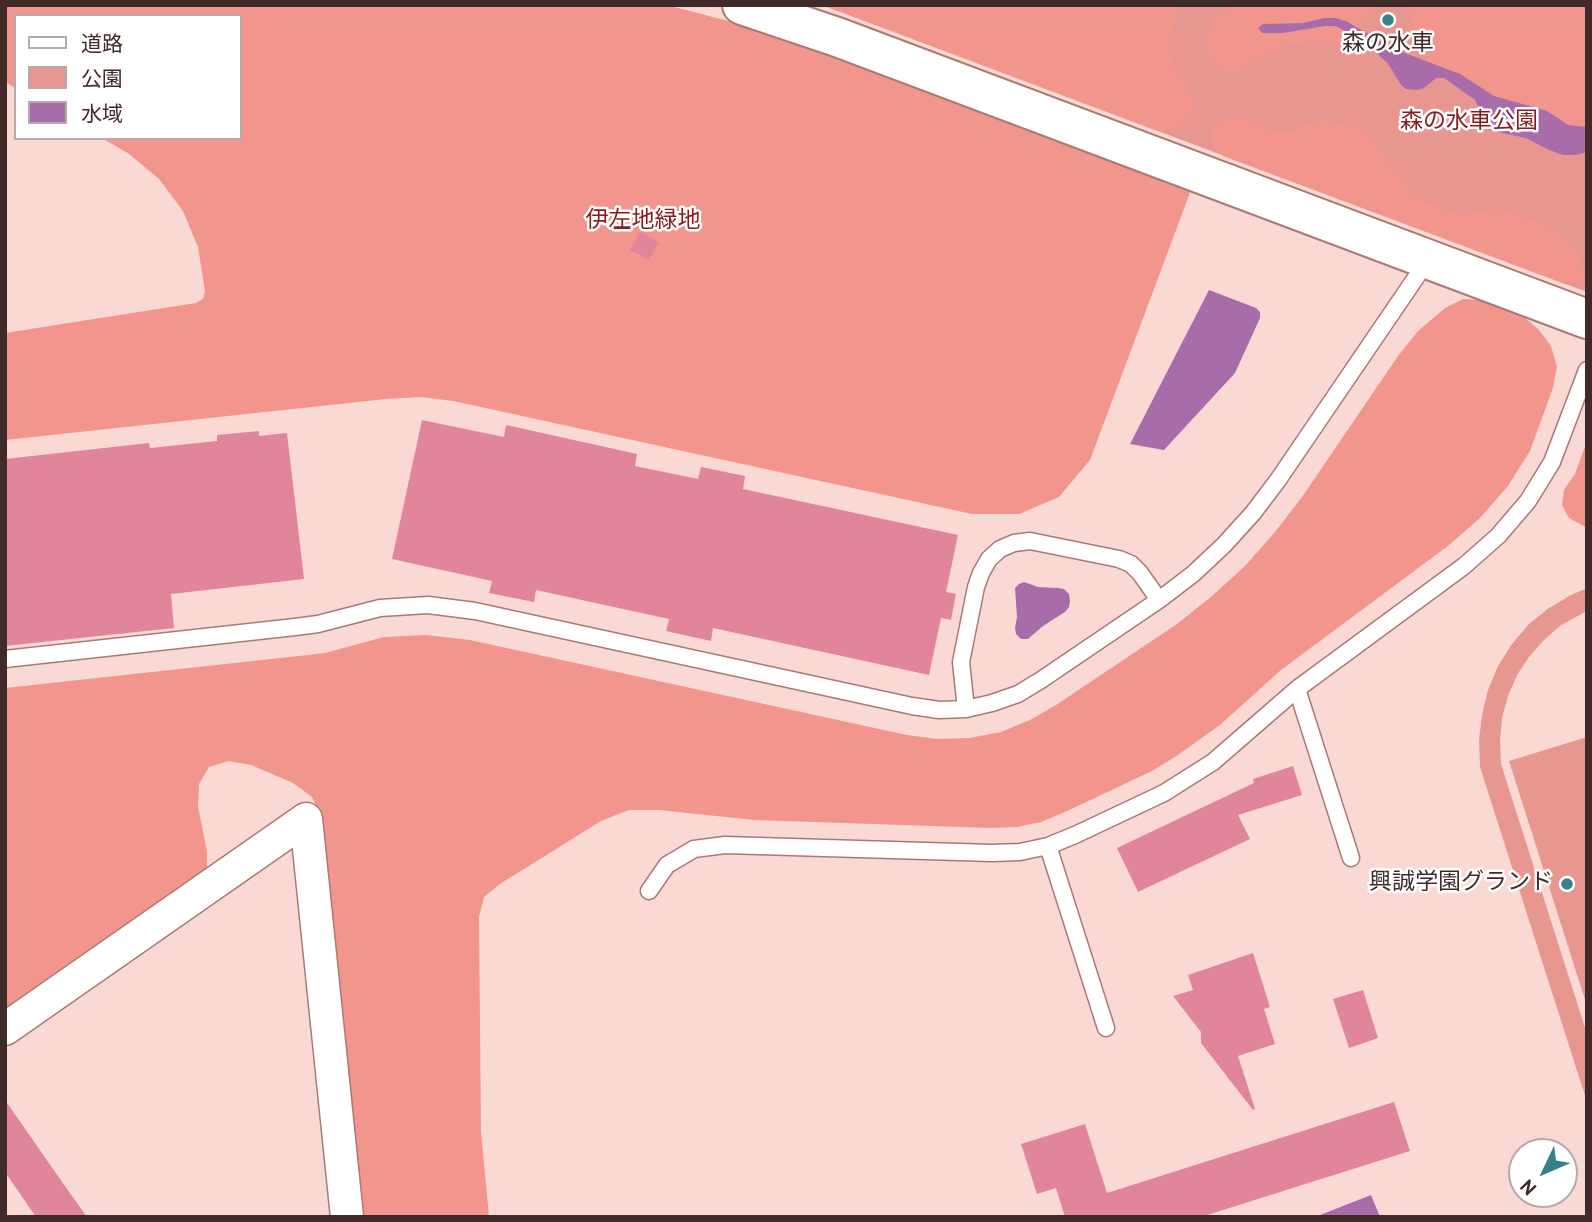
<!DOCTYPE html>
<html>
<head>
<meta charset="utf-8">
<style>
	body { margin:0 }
	#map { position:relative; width:1592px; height:1222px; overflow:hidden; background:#fad9d5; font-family:Overpass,"Noto Sans JP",sans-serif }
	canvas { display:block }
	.frame { position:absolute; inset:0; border:7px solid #402b29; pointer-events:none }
	.legend { position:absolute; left:14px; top:14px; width:228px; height:126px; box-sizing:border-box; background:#fff; border:2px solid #b3aaa9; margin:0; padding:9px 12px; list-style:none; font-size:21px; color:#402b29 }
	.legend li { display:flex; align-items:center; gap:14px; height:35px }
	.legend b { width:35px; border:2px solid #b3aaa9 }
	.north { position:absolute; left:1508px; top:1138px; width:70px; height:70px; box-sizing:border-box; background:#fff; border:2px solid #b3aaa9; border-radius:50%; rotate:226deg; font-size:19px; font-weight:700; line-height:28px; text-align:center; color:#402b29 }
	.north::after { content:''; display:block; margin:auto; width:24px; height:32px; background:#398189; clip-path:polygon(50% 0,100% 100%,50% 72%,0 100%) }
</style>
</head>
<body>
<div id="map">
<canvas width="1592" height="1222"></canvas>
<div class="frame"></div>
<ul class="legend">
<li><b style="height:9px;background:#fff"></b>道路</li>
<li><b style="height:19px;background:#e89790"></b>公園</li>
<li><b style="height:19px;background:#a96cab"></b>水域</li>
</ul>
<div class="north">N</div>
</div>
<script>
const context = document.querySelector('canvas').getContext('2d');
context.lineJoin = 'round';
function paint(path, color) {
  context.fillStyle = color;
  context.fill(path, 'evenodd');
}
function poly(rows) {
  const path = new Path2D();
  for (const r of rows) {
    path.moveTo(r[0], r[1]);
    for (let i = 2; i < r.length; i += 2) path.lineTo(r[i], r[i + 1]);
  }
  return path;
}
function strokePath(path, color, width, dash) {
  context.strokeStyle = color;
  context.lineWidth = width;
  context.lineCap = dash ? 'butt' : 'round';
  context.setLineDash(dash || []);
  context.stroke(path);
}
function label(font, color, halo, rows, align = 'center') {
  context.font = font + ' Overpass,"Noto Sans JP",sans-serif';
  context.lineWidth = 5;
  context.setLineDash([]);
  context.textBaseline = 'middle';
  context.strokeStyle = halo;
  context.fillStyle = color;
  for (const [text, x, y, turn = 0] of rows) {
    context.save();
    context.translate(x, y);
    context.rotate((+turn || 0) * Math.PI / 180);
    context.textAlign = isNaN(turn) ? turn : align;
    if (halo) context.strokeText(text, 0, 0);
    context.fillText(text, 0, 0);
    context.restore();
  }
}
paint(poly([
	[822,5,1581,5,1587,7,1587,292],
	[1587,588,1587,611,1561,625,1544,640,1529,657,1517,675,1508,696,1502,718,1500,741,1501,764,1587,1034,1587,1102,1480,767,1479,740,1482,715,1488,690,1498,666,1512,644,1529,624,1549,608,1571,595],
	[1587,737,1587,1006,1509,761]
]), '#e89790');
paint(poly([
	[5,5,667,5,755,28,1191,190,1090,460,1059,497,1019,514,972,514,453,401,420,397,386,399,5,440,5,333,196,303,203,299,205,291,198,247,183,211,159,179,129,154,102,138,240,138,240,16,16,16,16,88,5,82],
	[822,5,1179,5,1177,18,1170,37,1169,54,1175,71,1187,85,1193,99,1191,111,1183,122,1171,129,1155,130],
	[1232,5,1378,5,1366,23,1359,27,1348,22,1324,18,1303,23,1263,24,1304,31,1325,26,1335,26,1354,35,1358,40,1360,43,1358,47,1354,48,1328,40,1319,40,1289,45,1261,57,1239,71,1229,72,1218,67,1209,57,1205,45,1208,31,1218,17],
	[1409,5,1581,5,1587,7,1587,127,1568,125,1547,111,1493,96,1467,77,1435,65,1424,57,1417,48],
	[1230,117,1239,118,1275,132,1285,133,1293,131,1306,124,1319,120,1346,124,1362,130,1375,143,1410,190,1427,204,1463,216,1497,208,1539,223,1553,229,1564,238,1576,251,1585,274,1581,281,1574,285,1565,284,1223,156,1216,150,1211,141,1212,129,1219,121],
	[1463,299,1482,300,1522,315,1539,330,1551,346,1557,367,1553,388,1530,451,1508,486,1480,518,1448,546,1281,670,1220,725,1175,757,1152,771,1065,812,1041,822,1017,827,991,828,754,820,659,810,629,810,601,821,500,884,484,897,479,917,481,1131,489,1217,362,1217,321,817,312,797,293,783,251,765,229,761,209,767,199,784,198,806,207,852,207,869,193,886,5,1016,5,688,299,656,325,653,384,637,426,635,470,640,907,735,937,739,969,738,1001,732,1030,720,1056,705,1177,624,1212,596,1245,566,1275,532,1302,497,1398,356,1418,331,1445,308],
	[1587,441,1587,528,1569,518,1562,505,1564,490,1575,474]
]), '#f2958d');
paint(poly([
	[1324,18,1336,18,1348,22,1389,47,1460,74,1494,96,1547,111,1568,125,1587,127,1587,152,1576,155,1563,155,1549,150,1526,138,1498,132,1489,126,1482,116,1475,100,1444,78,1436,78,1424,88,1418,90,1406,89,1401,85,1389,65,1373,49,1354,35,1335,26,1325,26,1283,33,1262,33,1258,28,1263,24,1303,23],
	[1209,290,1256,308,1260,312,1260,318,1235,373,1164,450,1130,444],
	[1024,582,1038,587,1058,588,1064,589,1069,594,1070,601,1069,607,1065,612,1043,626,1028,639,1021,639,1016,634,1015,628,1017,617,1015,588,1019,584],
	[1371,1195,1380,1217,1315,1217]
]), '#a96cab');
paint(poly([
	[640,232,659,242,649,260,630,250],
	[422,420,504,437,506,425,637,454,635,466,698,479,701,467,745,476,743,489,958,535,946,592,956,594,951,620,941,618,929,675,713,628,711,641,666,631,669,619,536,590,534,602,489,593,492,581,392,559],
	[259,431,259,436,287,433,304,579,171,594,174,628,5,646,5,459,149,443,150,448,217,441,217,435],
	[1293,766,1302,795,1238,815,1250,839,1138,892,1117,848,1254,783,1253,779],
	[1253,953,1270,1007,1264,1009,1275,1044,1238,1056,1255,1109,1253,1110,1201,1043,1201,1032,1173,996,1193,990,1188,975],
	[1363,990,1378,1038,1349,1048,1333,999],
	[5,1100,67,1189,87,1217,36,1217,25,1201,5,1172],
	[1394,1102,1410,1151,1201,1217,1065,1217,1056,1188,1037,1194,1021,1144,1085,1124,1107,1193]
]), '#e1859b');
const lane = poly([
	[5,659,295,627,318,624,380,608,428,605,475,611,912,706,939,710,966,709,992,703,1018,694,1041,680,1159,600,1193,574,1224,545,1253,513,1278,480,1417,276,1424,258],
	[1297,689,1351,858],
	[966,709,961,662,976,587,981,573,989,559,1000,549,1014,543,1030,541,1119,559,1131,564,1140,573,1159,600],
	[1048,846,1106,1028],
	[649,891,667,865,694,849,725,845,992,853,1020,852,1048,846,1075,835,1164,793,1213,762,1297,689,1464,566,1498,536,1528,501,1552,462,1587,370]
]);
const street = poly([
	[5,1029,306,819,347,1217]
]);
const secondary = poly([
	[742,5,837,37,1587,319]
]);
strokePath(lane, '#aa7974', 19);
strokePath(street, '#aa7974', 35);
strokePath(secondary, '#aa7974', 42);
strokePath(lane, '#fff', 16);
strokePath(street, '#fff', 32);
strokePath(secondary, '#fff', 38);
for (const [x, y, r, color] of [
	[1388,20,7,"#398189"],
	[1567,884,7,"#398189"]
]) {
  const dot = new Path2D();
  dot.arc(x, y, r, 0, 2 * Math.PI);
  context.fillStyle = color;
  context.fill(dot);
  strokePath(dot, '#fff', 2.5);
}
label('23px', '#402b29', '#fff', [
	["森の水車",1388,45],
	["興誠学園グランド",1553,884,"right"]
]);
label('23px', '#871a1d', '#fff', [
	["森の水車公園",1469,123],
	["伊左地緑地",643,222]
]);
</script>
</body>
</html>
